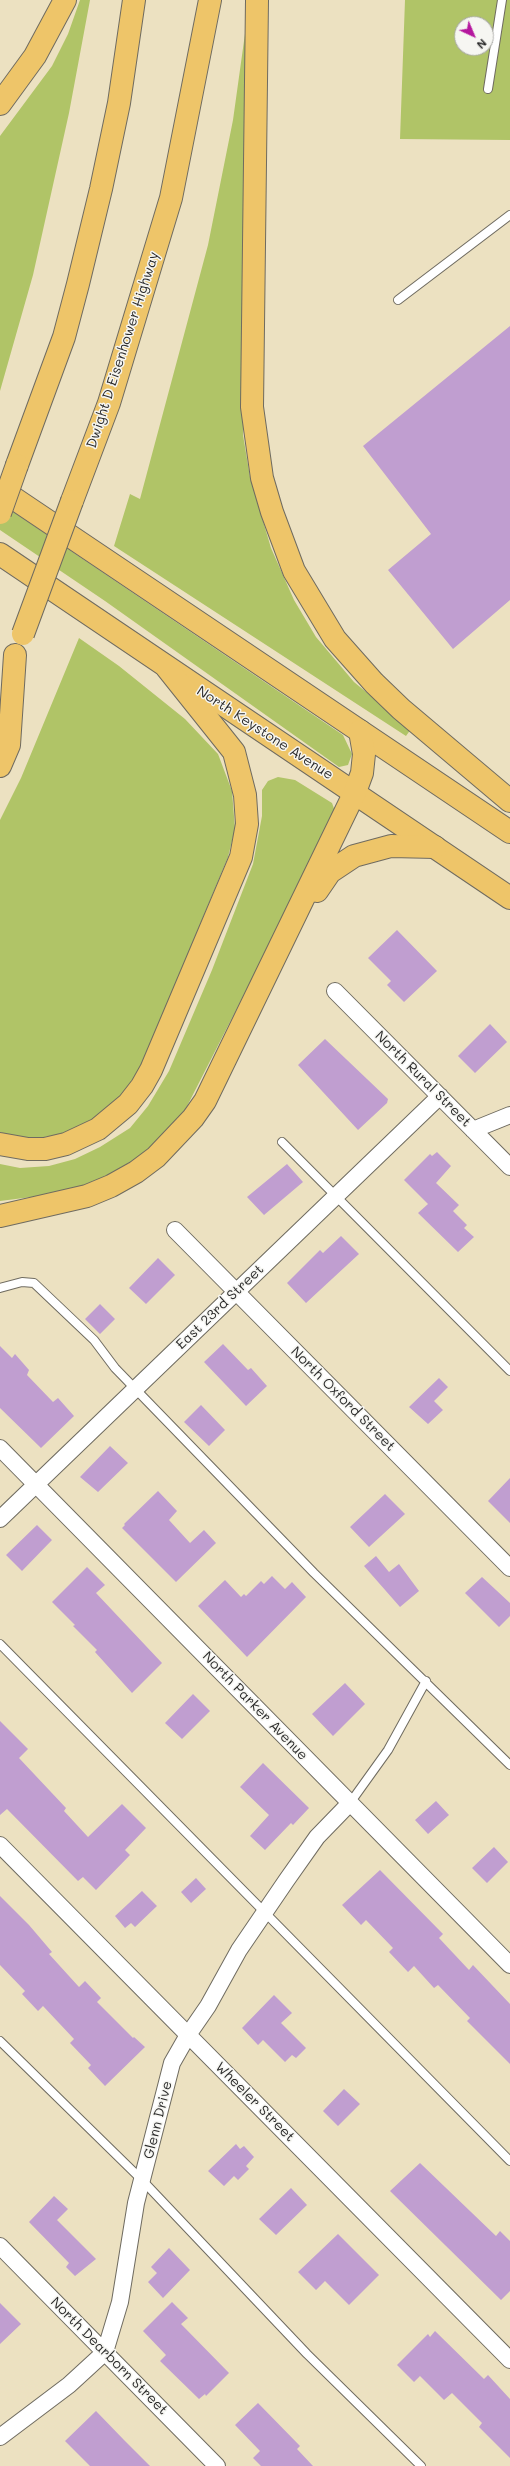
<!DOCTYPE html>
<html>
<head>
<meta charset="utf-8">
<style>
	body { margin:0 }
	#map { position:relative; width:510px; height:2466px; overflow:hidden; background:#ece1c1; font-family:Mali,sans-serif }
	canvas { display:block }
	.north { position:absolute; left:454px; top:16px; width:40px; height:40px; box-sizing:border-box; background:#f6f6f2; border:1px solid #a5a5a2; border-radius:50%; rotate:136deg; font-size:11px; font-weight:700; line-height:16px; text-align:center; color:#2b2b2b }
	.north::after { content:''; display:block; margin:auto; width:14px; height:18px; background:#b5179e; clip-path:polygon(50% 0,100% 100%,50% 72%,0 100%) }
</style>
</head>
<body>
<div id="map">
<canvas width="510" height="2466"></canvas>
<div class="north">N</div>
</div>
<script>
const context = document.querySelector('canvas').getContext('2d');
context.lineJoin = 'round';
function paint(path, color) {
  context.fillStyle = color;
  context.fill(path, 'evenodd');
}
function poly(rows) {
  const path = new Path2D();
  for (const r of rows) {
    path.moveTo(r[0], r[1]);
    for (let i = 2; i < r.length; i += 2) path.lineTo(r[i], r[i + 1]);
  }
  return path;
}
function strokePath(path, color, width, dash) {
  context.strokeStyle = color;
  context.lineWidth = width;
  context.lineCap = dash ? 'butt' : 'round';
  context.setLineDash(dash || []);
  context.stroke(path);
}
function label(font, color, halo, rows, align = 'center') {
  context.font = font + ' Mali,sans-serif';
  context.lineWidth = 3;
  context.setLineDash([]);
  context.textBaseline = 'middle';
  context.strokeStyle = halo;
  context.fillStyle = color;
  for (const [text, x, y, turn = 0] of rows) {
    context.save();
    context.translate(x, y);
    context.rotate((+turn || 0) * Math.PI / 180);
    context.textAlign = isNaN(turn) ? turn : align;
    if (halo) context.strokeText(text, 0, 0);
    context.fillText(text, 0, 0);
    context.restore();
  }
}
paint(poly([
	[80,0,90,0,69,113,33,275,0,391,0,136,52,66,68,34],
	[405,0,510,0,510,140,400,139],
	[462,24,486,24,486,48,462,48],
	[249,5,243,435,250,477,271,548,294,600,316,637,354,682,411,729,406,736,114,546,130,494,140,499,208,245,233,120],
	[0,503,343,735,352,754,348,765,339,767,105,601,0,530],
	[79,638,119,666,185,719,218,754,232,791,235,829,228,857,145,1057,129,1088,96,1121,66,1133,39,1138,11,1136,0,1132,0,820,21,778],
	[278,777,295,780,332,803,336,814,181,1118,135,1164,79,1191,0,1201,0,1164,20,1168,49,1166,75,1159,100,1147,130,1128,148,1106,169,1071,212,970,253,864,262,816,262,790,268,781]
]), '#b0c467');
paint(poly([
	[510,326,510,600,453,649,388,570,431,534,363,446],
	[397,930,437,971,404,1002,387,985,391,981,368,958],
	[490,1024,507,1042,475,1073,458,1056],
	[325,1039,388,1099,387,1103,358,1130,298,1065],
	[437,1152,451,1166,436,1183,459,1205,453,1211,467,1225,464,1228,474,1237,458,1252,418,1213,428,1204,404,1180,430,1154,432,1156],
	[287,1164,303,1182,264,1215,247,1197],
	[341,1236,359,1254,306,1303,287,1283,320,1250,323,1253],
	[158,1258,175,1275,146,1304,129,1288],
	[100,1304,115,1319,100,1334,85,1319],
	[223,1344,248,1370,251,1368,267,1386,246,1406,204,1362],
	[0,1346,12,1358,15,1354,29,1370,27,1375,53,1402,58,1398,74,1416,41,1448,0,1408],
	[439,1378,448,1387,434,1401,443,1410,428,1424,409,1407],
	[201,1405,225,1430,209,1446,184,1422],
	[110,1446,128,1463,98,1492,80,1477],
	[510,1478,510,1523,488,1501],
	[158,1491,177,1511,169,1520,190,1543,204,1530,216,1543,176,1582,122,1528,125,1525,124,1524],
	[385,1494,405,1514,369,1547,350,1527],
	[37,1525,52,1540,22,1571,6,1555],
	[376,1556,389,1572,399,1564,419,1591,400,1607,364,1566],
	[87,1567,105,1585,96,1593,162,1663,132,1693,95,1652,97,1650,73,1626,75,1625,52,1602],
	[272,1576,285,1589,292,1582,306,1597,247,1657,198,1606,225,1580,241,1597,244,1594,246,1596,261,1581,264,1584],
	[482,1577,510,1603,510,1616,499,1627,465,1593],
	[345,1683,365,1704,333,1736,312,1714],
	[193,1694,210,1711,182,1739,165,1723],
	[0,1721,28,1749,19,1758,66,1808,64,1811,88,1837,122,1804,146,1828,125,1850,130,1855,96,1890,83,1877,78,1881,7,1809,0,1815],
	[263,1763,309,1808,293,1825,291,1823,265,1850,250,1836,269,1815,240,1787],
	[436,1801,449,1815,428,1834,415,1820],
	[494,1847,508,1862,487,1883,472,1868],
	[380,1870,443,1934,439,1938,469,1970,473,1965,510,2004,510,2064,467,2021,470,2018,438,1985,434,1988,414,1966,408,1972,389,1952,393,1948,366,1920,361,1925,342,1905],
	[196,1878,206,1889,191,1903,181,1892],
	[142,1891,157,1906,135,1927,131,1923,125,1928,115,1916],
	[0,1896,29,1925,52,1952,49,1954,79,1987,85,1981,101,1998,97,2002,133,2038,134,2037,145,2047,105,2086,88,2068,91,2065,70,2043,74,2039,43,2006,38,2011,22,1994,25,1991,0,1965],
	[274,1995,292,2013,281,2023,306,2048,296,2058,292,2055,285,2062,263,2040,258,2045,242,2028],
	[344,2089,360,2104,338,2126,323,2111],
	[236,2144,240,2149,244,2146,254,2157,246,2166,249,2169,238,2180,234,2176,224,2186,208,2171],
	[420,2163,496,2236,500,2231,510,2241,510,2291,501,2300,390,2191],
	[291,2188,307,2205,276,2235,259,2219],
	[54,2196,68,2209,57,2220,96,2259,75,2276,66,2267,69,2263,29,2222],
	[338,2234,379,2275,349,2305,325,2281,316,2290,298,2272],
	[169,2248,190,2270,163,2298,148,2282,157,2273,151,2267],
	[172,2302,188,2318,181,2324,229,2373,206,2396,205,2394,199,2399,160,2361,166,2355,143,2331],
	[0,2303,21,2324,0,2344],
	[435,2331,484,2379,488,2375,510,2399,510,2458,479,2427,482,2423,452,2393,444,2400,420,2376,414,2382,397,2365,428,2334,430,2337],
	[258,2403,300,2446,297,2449,313,2466,261,2466,253,2458,260,2451,235,2425],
	[96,2411,124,2440,150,2466,90,2466,65,2441]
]), '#c09ed0');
const lane = poly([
	[488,89,502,0],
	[398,300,510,215],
	[282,1142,510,1371],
	[0,1288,22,1282,34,1283,94,1340,115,1368,314,1573,510,1765],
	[0,1644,510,2161],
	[350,1803,388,1750,426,1681],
	[0,2041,142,2180,307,2354,421,2466]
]);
const street = poly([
	[335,991,510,1167],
	[473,1130,510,1115],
	[175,1230,510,1568],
	[0,1448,510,1965],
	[0,1519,440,1096],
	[0,1845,510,2360],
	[0,2246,217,2466],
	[0,2437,69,2385,105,2352,120,2302,136,2203,172,2063,188,2035,208,2006,239,1950,286,1881,317,1837,350,1803]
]);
const primary = poly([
	[0,489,510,832],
	[0,554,510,898]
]);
const highway = poly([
	[257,0,252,407,262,478,272,512,294,571,335,639,374,683,401,709,510,801],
	[0,104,35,56,65,0],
	[17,465,64,337,78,284,101,189,119,103,134,0],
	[72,501,109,403,171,198,210,0],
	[0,766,9,745,15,655],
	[317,891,330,872,354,856,391,846,435,847],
	[0,1144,28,1149,45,1149,66,1144,98,1129,128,1104,142,1086,151,1070,241,857,247,824,245,795,234,752,167,668],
	[0,1216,87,1196,111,1186,136,1172,156,1157,193,1118,205,1101,355,792,362,773,364,754,360,731]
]);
strokePath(lane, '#6f6b60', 10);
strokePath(street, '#6f6b60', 18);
strokePath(primary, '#6f6b60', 24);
strokePath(highway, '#6f6b60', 24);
strokePath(lane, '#fff', 8);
strokePath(street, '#fff', 16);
strokePath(primary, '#eec569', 22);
strokePath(highway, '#eec569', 22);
const highwayBridge = poly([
	[0,513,17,465],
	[23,634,72,501]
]);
strokePath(highwayBridge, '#6f6b60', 24, []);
strokePath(highwayBridge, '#eec569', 22);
label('14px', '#2b2b2b', '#f6f6f2', [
	["Dwight D Eisenhower Highway",123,350,-72],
	["North Keystone Avenue",265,733,33],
	["North Rural Street",423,1079,45],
	["East 23rd Street",220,1307,-44],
	["North Oxford Street",343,1399,45],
	["North Parker Avenue",255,1706,46],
	["Wheeler Street",255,2102,45],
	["Glenn Drive",158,2120,-76],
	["North Dearborn Street",109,2356,45]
]);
</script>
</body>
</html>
